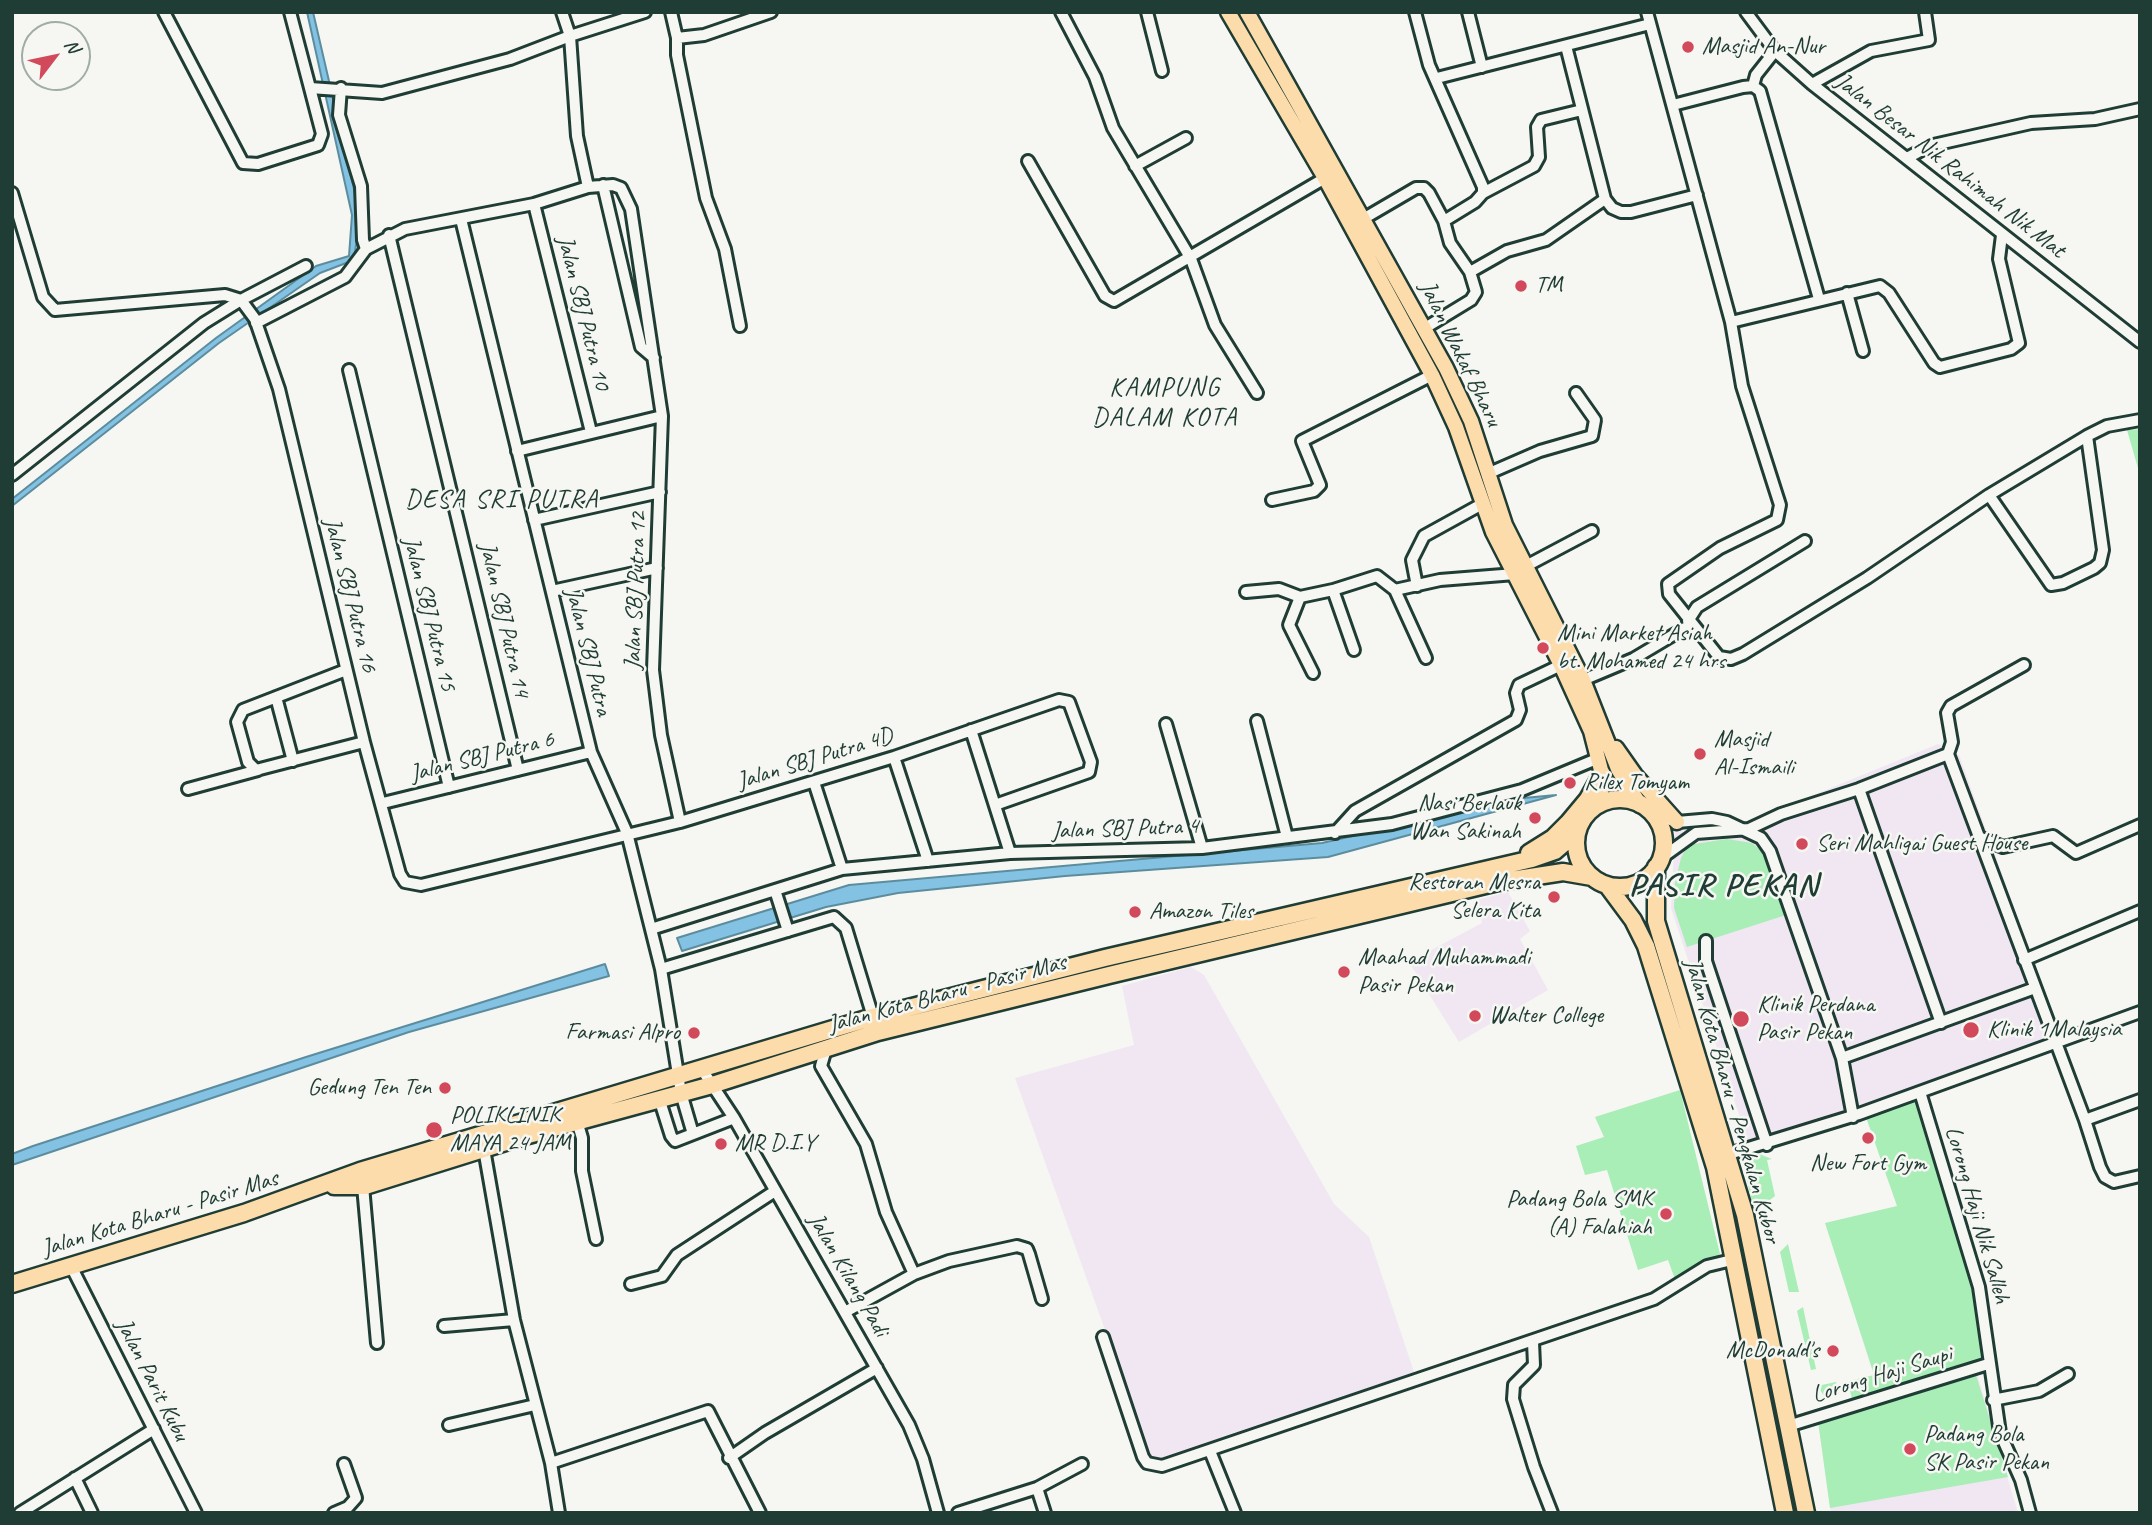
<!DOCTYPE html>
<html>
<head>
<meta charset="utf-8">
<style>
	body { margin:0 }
	#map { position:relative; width:2152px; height:1525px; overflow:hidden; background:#f6f6f2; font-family:Caveat,sans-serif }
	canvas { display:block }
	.frame { position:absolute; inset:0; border:14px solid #1f3d34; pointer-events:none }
	.north { position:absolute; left:21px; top:21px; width:70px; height:70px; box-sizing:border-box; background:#f6f6f2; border:2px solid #a0aca6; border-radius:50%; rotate:58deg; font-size:19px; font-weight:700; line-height:28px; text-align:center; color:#1f3d34 }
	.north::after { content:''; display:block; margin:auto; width:24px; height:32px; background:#d1495b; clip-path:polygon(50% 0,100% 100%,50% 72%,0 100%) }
</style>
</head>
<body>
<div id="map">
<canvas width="2152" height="1525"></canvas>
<div class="frame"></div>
<div class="north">N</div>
</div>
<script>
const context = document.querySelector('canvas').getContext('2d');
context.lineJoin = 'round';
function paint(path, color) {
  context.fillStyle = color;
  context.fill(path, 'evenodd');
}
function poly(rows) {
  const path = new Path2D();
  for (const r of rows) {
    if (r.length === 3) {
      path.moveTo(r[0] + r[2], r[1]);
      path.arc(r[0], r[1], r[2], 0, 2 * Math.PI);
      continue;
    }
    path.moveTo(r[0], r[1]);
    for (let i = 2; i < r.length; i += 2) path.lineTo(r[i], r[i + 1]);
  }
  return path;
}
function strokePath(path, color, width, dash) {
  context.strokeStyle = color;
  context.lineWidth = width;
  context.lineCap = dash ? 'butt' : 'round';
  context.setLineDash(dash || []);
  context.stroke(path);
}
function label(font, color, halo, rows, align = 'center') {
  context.font = font + ' Caveat,sans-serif';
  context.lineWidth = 5;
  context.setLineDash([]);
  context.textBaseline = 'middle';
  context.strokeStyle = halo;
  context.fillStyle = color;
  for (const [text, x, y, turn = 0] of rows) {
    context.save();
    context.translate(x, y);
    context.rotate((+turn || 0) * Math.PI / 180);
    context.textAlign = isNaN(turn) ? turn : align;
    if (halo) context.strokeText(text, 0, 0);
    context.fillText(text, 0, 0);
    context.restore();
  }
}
paint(poly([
	[1938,744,1959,755,2061,1038,1749,1145,1671,908,1675,831,1750,821],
	[1508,892,1530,931,1520,939,1548,990,1459,1042,1409,962,1482,923,1477,900],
	[1191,967,1204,975,1334,1204,1369,1237,1414,1372,1154,1467,1015,1078,1134,1045,1122,986],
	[1976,1370,2018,1513,1831,1513,1818,1421]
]), '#f0e7f2');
paint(poly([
	[2140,429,2140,475,2127,430],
	[1727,839,1752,843,1765,854,1786,915,1687,947,1674,908,1675,883,1681,858,1688,845],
	[1680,1090,1720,1254,1676,1282,1668,1260,1638,1270,1607,1170,1585,1175,1576,1146,1604,1137,1595,1117],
	[1920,1092,1979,1287,1988,1364,1854,1406,1850,1391,1855,1389,1853,1380,1874,1375,1825,1223,1897,1206,1867,1120,1860,1121,1859,1114],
	[1759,1154,1772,1159,1767,1160,1775,1196,1766,1203,1753,1206,1742,1159],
	[1788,1244,1799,1292,1789,1292,1780,1252],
	[1803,1307,1816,1369,1811,1370,1797,1311],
	[1975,1372,2008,1477,1830,1508,1818,1421],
	[1836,1382,1839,1393,1825,1397,1817,1386]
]), '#a9edb7');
const water = poly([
	[307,12,313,12,360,215,354,260,320,273,219,343,12,506,12,499,216,338,316,266,349,256,352,215,307,12],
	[1556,795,1328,857,1065,876,898,893,826,907,682,951,677,938,849,885,1322,843,1513,799,1556,795],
	[605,964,609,976,409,1032,12,1165,12,1154,33,1146,306,1057,605,964]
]);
paint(water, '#84c2e4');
strokePath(water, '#5c8d9e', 2);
const minor = poly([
	[164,12,243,163,258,164,318,145,322,134,310,88],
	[290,12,310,88,382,93,510,59,570,36,645,12],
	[562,12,570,36,577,136,588,187],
	[671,12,677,38,704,35,771,12],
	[1061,12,1095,77,1113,128,1191,259,1215,325,1257,393],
	[1147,12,1162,71],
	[1415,12,1429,65,1483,187,1483,193,1475,202,1444,221],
	[1468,12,1482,67],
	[1647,12,1731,322,1742,386,1780,505,1777,520,1720,548,1668,584,1669,594,1719,657,1731,659,1743,654,1867,578,1989,495,2087,436,2107,426,2140,420],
	[1746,12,1775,51,1812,84,2140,342],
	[677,38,677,55,706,198,725,249,740,326],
	[1566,46,1605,199,1612,208,1621,212,1631,212,1697,195],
	[1437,78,1650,24],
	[1812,84,1871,51,1929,40,1925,12],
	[1753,86,1756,75,1775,51],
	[341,88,339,115,361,186,363,240,366,249],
	[1673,105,1743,87,1753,86,1760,91,1819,299],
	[1909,157,1929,146,2031,123,2095,119,2140,109],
	[1028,161,1105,296,1114,301,1325,178],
	[1135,166,1186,138],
	[603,185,641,347,654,358],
	[12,193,43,297,55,310,225,295,241,300,255,319,279,389,364,742,400,874,405,882,421,885,680,822,894,757,1059,700,1069,702,1091,762,1089,772,995,805],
	[1483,193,1534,166,1539,157,1537,127,1541,120,1582,110],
	[534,204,591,432],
	[461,219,591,752,627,833,661,969,681,1093,693,1134],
	[1363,219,1416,188,1424,188,1429,193,1444,221,1450,243,1470,272,1476,292,1471,300,1425,328],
	[389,235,518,770],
	[1470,272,1507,251,1546,240,1605,199],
	[1847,293,1863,351],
	[1731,322,1880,286,1889,293,1934,363,1940,367,2011,349,2019,343,1999,259,2002,235],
	[256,323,345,277,366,249,405,229,534,204,588,187,613,185,621,188,631,209,662,416,653,670,661,735,680,822],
	[349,370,449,787],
	[517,451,662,416],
	[1487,474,1540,451,1592,436,1595,420,1576,393],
	[12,475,204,323,241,300,306,266],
	[1989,495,2051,585,2063,583,2094,568,2100,563,2103,550,2087,436],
	[1272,500,1314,491,1320,485,1302,441,1432,375],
	[534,520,660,492],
	[1526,566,1592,531],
	[1417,586,1412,560,1424,536,1482,504],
	[552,591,657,568],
	[1246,592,1279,589,1300,597,1333,590],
	[1300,597,1289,625,1313,673],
	[1688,621,1697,607,1805,541],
	[1354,650,1333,590,1377,576,1395,590],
	[1426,658,1395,590,1440,580,1515,574],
	[2024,665,1951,706,1947,713,1952,742,1948,754,2085,1120,2100,1167,2105,1177,2114,1182,2140,1176],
	[346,670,243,710,237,722,248,762,256,770,364,742],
	[1583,680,1633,659,1690,625],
	[276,697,293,761],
	[1257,721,1287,837],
	[1166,724,1202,848],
	[971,730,1010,853],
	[894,757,928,861],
	[814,782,842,869],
	[188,789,258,770],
	[1859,789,1941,1023],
	[383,803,591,752],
	[1652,814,1677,822,1712,819,1727,822,1761,838,1770,851,1842,1058,1853,1117],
	[1335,833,1355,811,1516,720,1520,710,1516,693,1519,685,1561,665],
	[1979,837,2003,847,2053,836,2076,853,2140,825],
	[1660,859,1696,833,1749,829,1781,814,1859,789,1948,754],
	[775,890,788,931],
	[651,929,842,869,1010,853,1202,848,1392,824,1522,790,1599,758],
	[1706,941,1706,961,1767,1145],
	[2024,960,2140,911],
	[661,969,834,917,846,928,873,1017],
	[826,1049,821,1066,866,1144,886,1212,914,1274],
	[1842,1058,2035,988],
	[701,1068,734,1118,909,1425,923,1459,938,1513],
	[1920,1092,1979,1287,2000,1433,2021,1480,2030,1513],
	[659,1098,671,1136,675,1141,734,1118],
	[2085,1120,2140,1100],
	[577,1121,582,1138,582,1171,596,1239],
	[484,1149,514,1320,551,1463,559,1513],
	[1729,1154,1859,1114,2140,1012],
	[363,1186,377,1343],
	[71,1266,196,1513],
	[631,1284,662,1276,677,1255,775,1191],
	[845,1312,914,1274,949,1261,1017,1246,1027,1249,1029,1254,1042,1299],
	[444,1326,514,1320],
	[1103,1337,1143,1457,1147,1463,1162,1466,1654,1299,1707,1266,1736,1259],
	[1533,1342,1534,1365,1514,1385,1513,1399,1534,1467,1552,1513],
	[1993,1400,2039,1391,2068,1374],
	[449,1425,535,1405],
	[1788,1426,1988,1364],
	[1210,1451,1235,1513],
	[729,1458,765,1433,877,1368],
	[551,1463,708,1411,760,1513],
	[75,1478,92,1513],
	[1037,1488,1045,1513],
	[20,1513,154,1429],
	[334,1513,348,1507,356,1498,344,1464],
	[958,1513,1037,1488,1082,1464]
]);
const major = poly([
	[1228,12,1325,178,1432,375,1456,427,1493,532,1561,665,1591,731,1602,774,1601,794,1595,807],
	[1247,12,1446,368,1471,421,1505,525,1583,680,1618,769,1640,805],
	[1616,748,1635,775,1677,822]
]);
const highway = poly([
	[1620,843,44],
	[1529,853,1553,838,1568,823,1588,799,1602,774],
	[1656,867,1656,921,1745,1215,1806,1513],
	[1607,885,1633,920,1646,946,1715,1167,1785,1513],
	[334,1186,365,1186,528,1135,712,1085,878,1032,1109,975,1498,882,1563,872,1592,877],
	[12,1284,244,1213,360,1171,873,1017,1105,958,1532,859,1555,851,1577,832]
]);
strokePath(minor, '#1f3d34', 16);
strokePath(major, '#1f3d34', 19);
strokePath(highway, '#1f3d34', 21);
strokePath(minor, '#f6f6f2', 10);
strokePath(major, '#fddcac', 14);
strokePath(highway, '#fddcac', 16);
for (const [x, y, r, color] of [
	[1688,47,7,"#d1495b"],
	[1521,286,7,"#d1495b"],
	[1543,648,7,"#d1495b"],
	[1700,754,7,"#d1495b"],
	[1570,783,7,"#d1495b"],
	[1535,818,7,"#d1495b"],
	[1802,844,7,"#d1495b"],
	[1554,897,7,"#d1495b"],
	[1135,912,7,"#d1495b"],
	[1344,972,7,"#d1495b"],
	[1475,1016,7,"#d1495b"],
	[1741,1019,9,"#d1495b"],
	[1971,1030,9,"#d1495b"],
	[694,1033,7,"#d1495b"],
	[445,1088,7,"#d1495b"],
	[434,1130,9,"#d1495b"],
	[1868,1138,7,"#d1495b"],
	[721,1144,7,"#d1495b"],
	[1666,1214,7,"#d1495b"],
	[1833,1351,7,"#d1495b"],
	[1910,1449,7,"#d1495b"]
]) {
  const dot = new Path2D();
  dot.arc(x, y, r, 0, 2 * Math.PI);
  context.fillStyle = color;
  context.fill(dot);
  strokePath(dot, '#f6f6f2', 2.5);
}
label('24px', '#1f3d34', '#f6f6f2', [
	["Masjid An-Nur",1702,47],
	["TM",1535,286],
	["Mini Market Asiah",1557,634],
	["bt. Mohamed 24 hrs",1557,662],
	["Masjid",1714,740],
	["Al-Ismaili",1714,768],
	["Rilex Tomyam",1584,783],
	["Nasi Berlauk",1521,804,"right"],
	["Wan Sakinah",1521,832,"right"],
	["Seri Mahligai Guest House",1816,844],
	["Restoran Mesra",1540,883,"right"],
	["Selera Kita",1540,911,"right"],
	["Amazon Tiles",1149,912],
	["Maahad Muhammadi",1358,958],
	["Pasir Pekan",1358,986],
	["Klinik Perdana",1757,1005],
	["Pasir Pekan",1757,1033],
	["Walter College",1489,1016],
	["Klinik 1Malaysia",1987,1030],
	["Farmasi Alpro",680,1033,"right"],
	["Gedung Ten Ten",431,1088,"right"],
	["POLIKLINIK",450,1116],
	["MAYA 24 JAM",450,1144],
	["MR D.I.Y",735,1144],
	["New Fort Gym",1868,1164,"center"],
	["Padang Bola SMK",1652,1200,"right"],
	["(A) Falahiah",1652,1228,"right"],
	["McDonald's",1819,1351,"right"],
	["Padang Bola",1924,1435],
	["SK Pasir Pekan",1924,1463]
], 'left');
label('24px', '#1f3d34', '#f6f6f2', [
	["Jalan Besar Nik Rahimah Nik Mat",1950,166,38],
	["Jalan SBJ Putra 10",583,313,76],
	["Jalan Wakaf Bharu",1460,354,64],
	["Jalan SBJ Putra 12",636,591,-88],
	["Jalan SBJ Putra 16",350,595,76],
	["Jalan SBJ Putra 15",429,614,76],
	["Jalan SBJ Putra 14",504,620,77],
	["Jalan SBJ Putra",588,652,76],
	["Jalan SBJ Putra 6",482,757,-14],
	["Jalan SBJ Putra 4D",815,759,-17],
	["Jalan SBJ Putra 4",1125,829,-2],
	["Jalan Kota Bharu - Pasir Mas",947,994,-15],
	["Jalan Kota Bharu - Pengkalan Kubor",1732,1101,74],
	["Jalan Kota Bharu - Pasir Mas",160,1214,-17],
	["Lorong Haji Nik Salleh",1977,1215,74],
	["Jalan Kilang Padi",848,1275,60],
	["Lorong Haji Saupi",1882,1375,-17],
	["Jalan Parit Kubu",152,1380,63]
]);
context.letterSpacing = '2px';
label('26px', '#1f3d34', '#f6f6f2', [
	["KAMPUNG",1165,388],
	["DALAM KOTA",1165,418],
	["DESA SRI PUTRA",502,500]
]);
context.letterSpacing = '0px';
context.letterSpacing = '2px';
label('bold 32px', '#1f3d34', '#f6f6f2', [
	["PASIR PEKAN",1724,887]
]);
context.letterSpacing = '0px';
</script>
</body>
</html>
